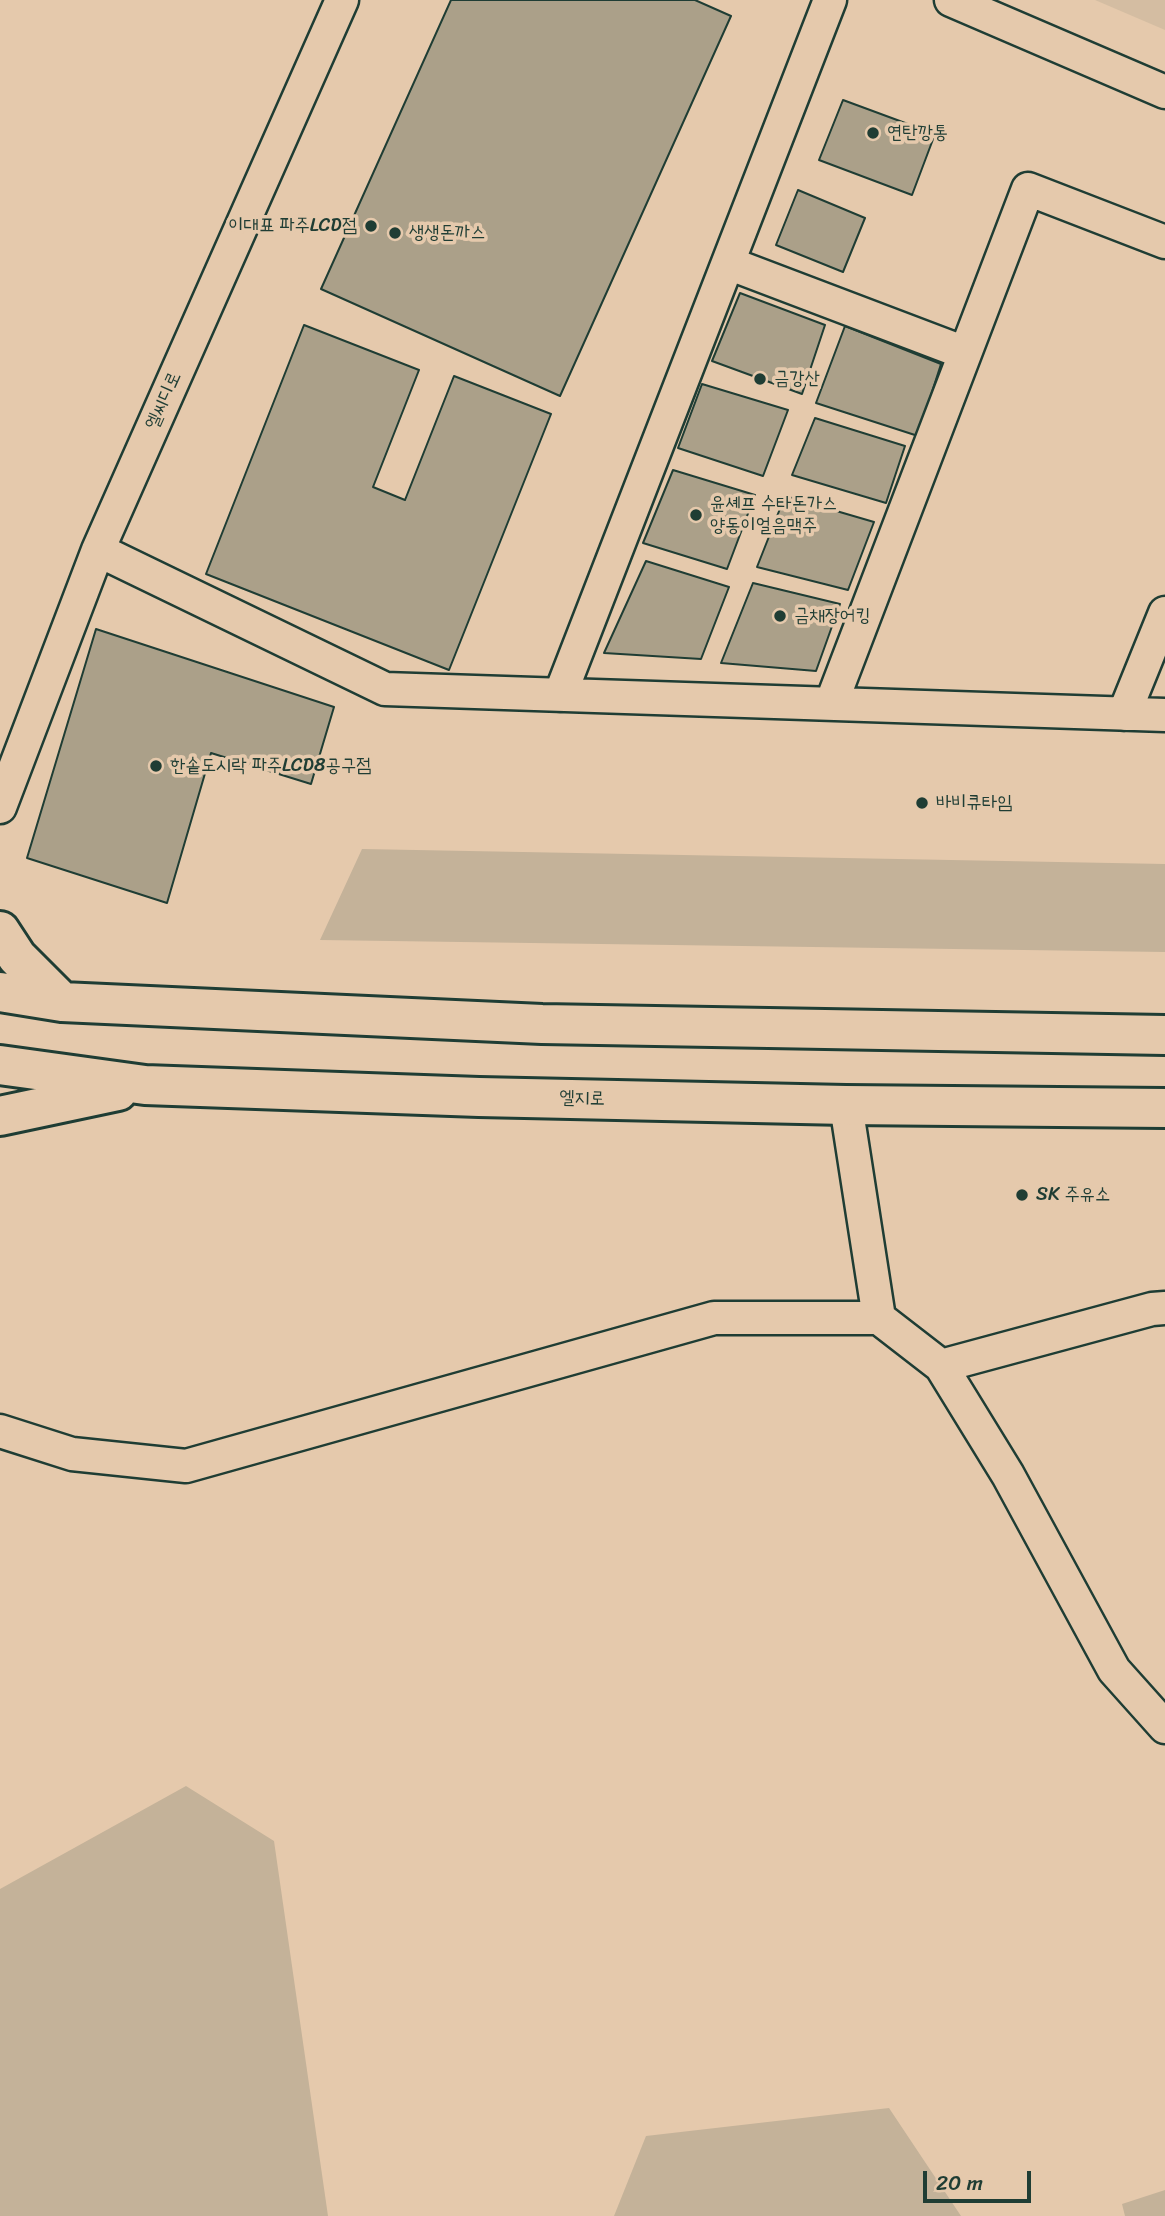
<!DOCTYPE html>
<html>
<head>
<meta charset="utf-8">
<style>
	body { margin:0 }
	#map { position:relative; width:1165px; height:2216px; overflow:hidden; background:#e5c9ac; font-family:Sriracha,sans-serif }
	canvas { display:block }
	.scale { position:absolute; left:923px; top:2171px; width:108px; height:32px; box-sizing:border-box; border:4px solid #1f3d34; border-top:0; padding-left:9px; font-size:21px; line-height:24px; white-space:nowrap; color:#1f3d34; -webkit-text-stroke:5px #e5c9ac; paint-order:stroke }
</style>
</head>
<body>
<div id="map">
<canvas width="1165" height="2216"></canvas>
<div class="scale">20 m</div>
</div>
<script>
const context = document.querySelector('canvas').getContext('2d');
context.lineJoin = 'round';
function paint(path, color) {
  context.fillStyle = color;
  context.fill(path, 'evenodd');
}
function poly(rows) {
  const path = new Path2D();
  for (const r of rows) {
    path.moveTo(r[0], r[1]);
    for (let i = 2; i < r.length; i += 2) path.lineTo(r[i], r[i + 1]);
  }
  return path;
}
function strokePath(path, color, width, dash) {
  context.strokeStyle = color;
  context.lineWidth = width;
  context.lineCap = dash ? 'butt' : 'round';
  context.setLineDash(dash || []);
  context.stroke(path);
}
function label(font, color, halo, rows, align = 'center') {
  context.font = font + ' Sriracha,"Poor Story",sans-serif';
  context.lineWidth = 7;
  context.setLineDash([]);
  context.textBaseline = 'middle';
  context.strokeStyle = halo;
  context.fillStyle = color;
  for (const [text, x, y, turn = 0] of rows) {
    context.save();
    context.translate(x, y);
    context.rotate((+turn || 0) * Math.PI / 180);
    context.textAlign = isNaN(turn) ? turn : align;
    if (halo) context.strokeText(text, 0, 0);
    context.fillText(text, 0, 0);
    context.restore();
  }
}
paint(poly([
	[1095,0,1165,0,1165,30]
]), '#d4bda2');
paint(poly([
	[362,849,1165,864,1165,952,320,940],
	[186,1786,274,1841,328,2216,0,2216,0,1889],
	[889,2108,961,2216,614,2216,646,2136],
	[1165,2190,1165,2216,1125,2216,1122,2204]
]), '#c4b299');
const building = poly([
	[451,0,695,0,731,16,560,396,321,289,451,0],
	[843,100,935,134,912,195,819,160,843,100],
	[798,190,865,218,843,272,776,245,798,190],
	[740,293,825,325,802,394,712,361,740,293],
	[304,325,419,370,373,487,405,500,454,376,551,414,449,670,206,574,304,325],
	[845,326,941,364,918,436,816,403,845,326],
	[702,384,788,410,763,476,678,448,702,384],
	[815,418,905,446,886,503,792,475,815,418],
	[673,470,755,495,727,569,643,543,673,470],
	[785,496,874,522,848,590,757,567,785,496],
	[646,561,729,587,701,659,604,653,646,561],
	[753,583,840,604,816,671,721,663,753,583],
	[96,629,334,707,311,784,211,753,167,903,27,858,96,629]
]);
paint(building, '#aba089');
strokePath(building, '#1f3d34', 2);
const minor = poly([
	[951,0,1165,92],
	[728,263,965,353],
	[98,550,385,689,1165,715],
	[560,695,830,0],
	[831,704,1028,189,1165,242],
	[1124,714,1165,613],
	[0,807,98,550,342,0],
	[846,1105,879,1318],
	[941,1366,1008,1475,1114,1670,1165,1727],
	[0,1431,72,1454,186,1466,714,1318,879,1318,941,1366,1152,1309,1165,1308]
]);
const secondary = poly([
	[0,931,17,957,62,1002],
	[0,992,62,1002,542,1024,1165,1035],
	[0,1065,145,1085,479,1097,846,1105,1165,1108],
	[0,1116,118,1091]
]);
strokePath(minor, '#1f3d34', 37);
strokePath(secondary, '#1f3d34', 44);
strokePath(minor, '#e5c9ac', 32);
strokePath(secondary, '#e5c9ac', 38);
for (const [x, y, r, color] of [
	[873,133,7,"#1f3d34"],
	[371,226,7,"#1f3d34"],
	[395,233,7,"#1f3d34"],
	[760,379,7,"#1f3d34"],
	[696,515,7,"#1f3d34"],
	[780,616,7,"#1f3d34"],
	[156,766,7,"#1f3d34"],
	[922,803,7,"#1f3d34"],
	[1022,1195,7,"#1f3d34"]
]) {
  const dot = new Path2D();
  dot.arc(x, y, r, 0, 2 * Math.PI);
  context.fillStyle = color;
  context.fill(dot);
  strokePath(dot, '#e5c9ac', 2.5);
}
label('19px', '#1f3d34', '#e5c9ac', [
	["연탄깡통",887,133],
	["이대표 파주LCD점",357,226,"right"],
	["생생돈까스",409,233],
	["금강산",774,379],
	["윤셰프 수타돈가스",710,504],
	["양동이얼음맥주",710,526],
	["금채장어킹",794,616],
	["한솥도시락 파주LCD8공구점",170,766],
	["바비큐타임",936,803],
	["SK 주유소",1036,1195]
], 'left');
label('19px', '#1f3d34', '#e5c9ac', [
	["엘씨디로",164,401,-66],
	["엘지로",582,1099,1]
]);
</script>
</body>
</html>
